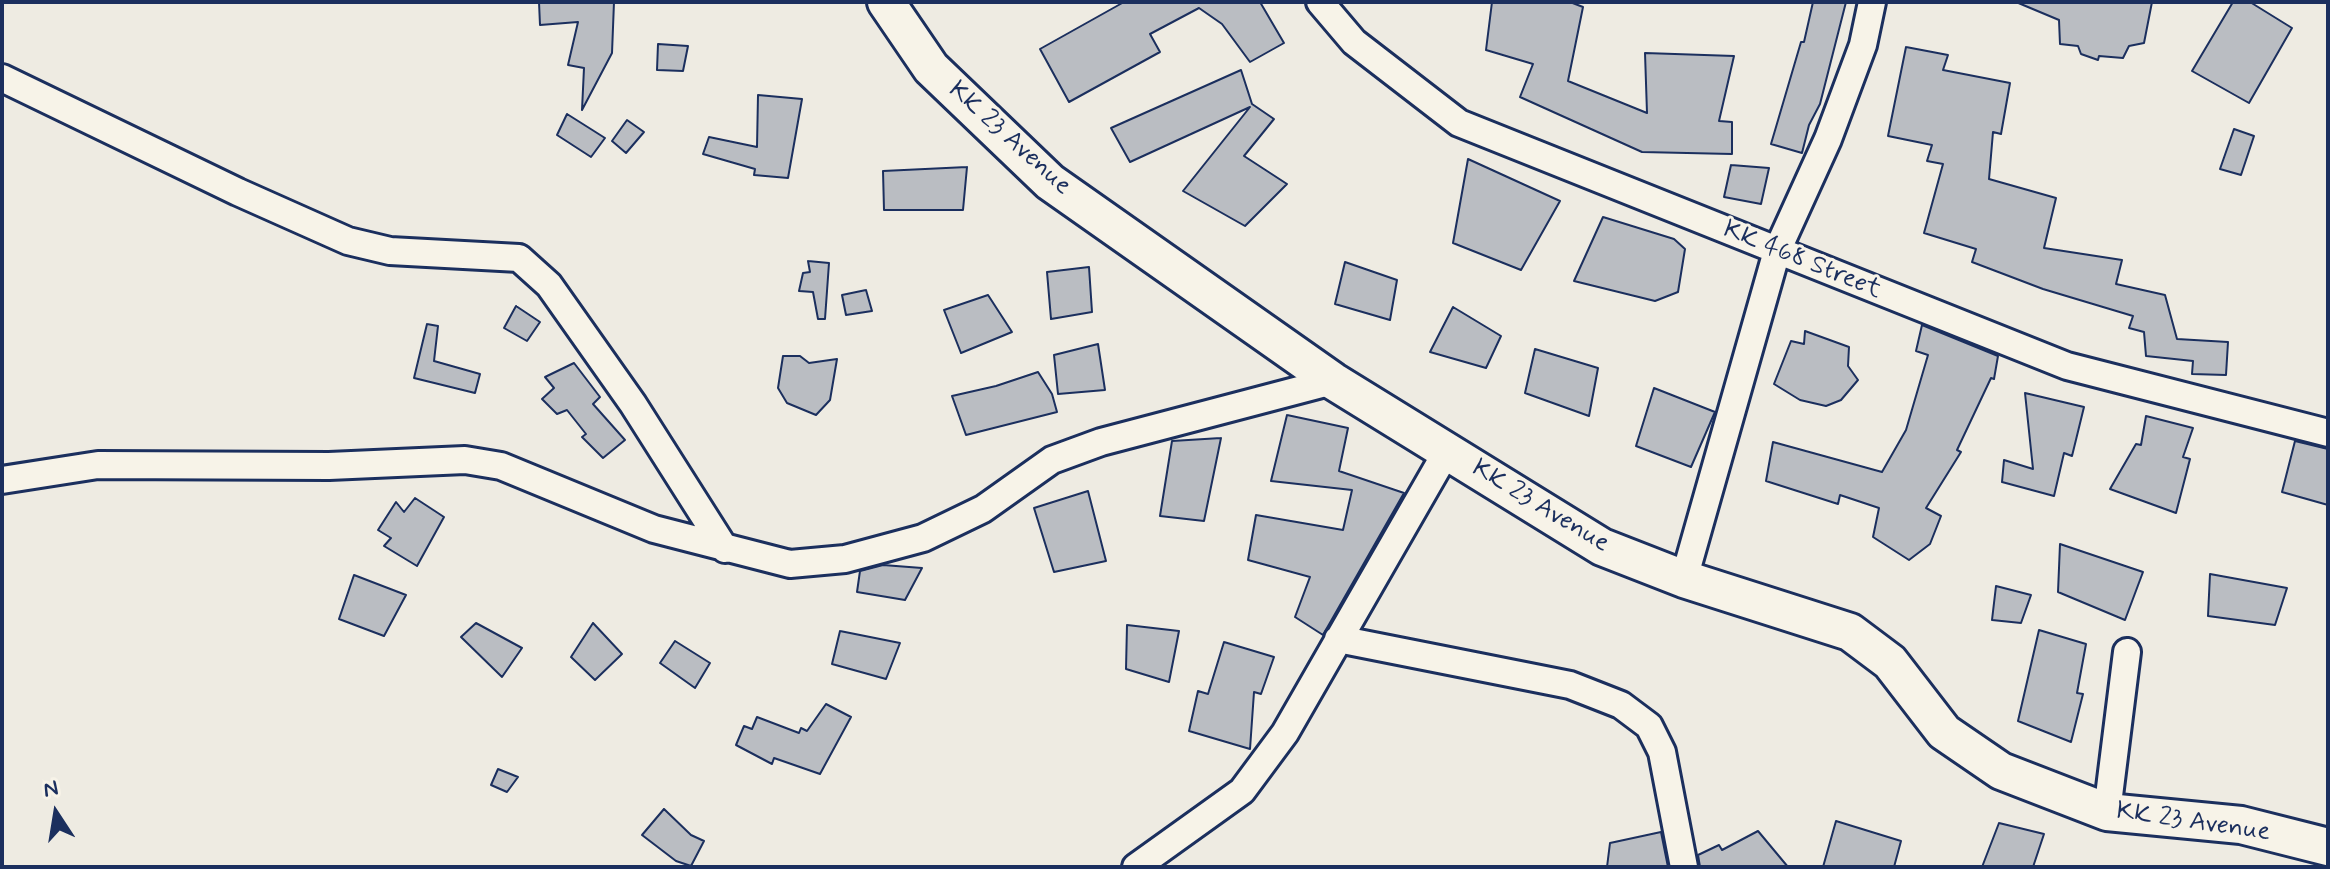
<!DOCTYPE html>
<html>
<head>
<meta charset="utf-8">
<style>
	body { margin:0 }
	#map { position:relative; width:2330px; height:869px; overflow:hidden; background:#eeebe2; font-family:Mynerve,sans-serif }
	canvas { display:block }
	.frame { position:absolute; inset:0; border:4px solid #1b2f5e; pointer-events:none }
	.north { position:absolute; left:16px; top:773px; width:80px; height:80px; -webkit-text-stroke:6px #f7f3e8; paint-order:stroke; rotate:348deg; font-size:22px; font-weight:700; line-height:32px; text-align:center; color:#1b2f5e }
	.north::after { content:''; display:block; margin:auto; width:28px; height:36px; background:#1b2f5e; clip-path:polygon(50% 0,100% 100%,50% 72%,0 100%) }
</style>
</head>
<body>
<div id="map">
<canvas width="2330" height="869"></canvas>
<div class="frame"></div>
<div class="north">N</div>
</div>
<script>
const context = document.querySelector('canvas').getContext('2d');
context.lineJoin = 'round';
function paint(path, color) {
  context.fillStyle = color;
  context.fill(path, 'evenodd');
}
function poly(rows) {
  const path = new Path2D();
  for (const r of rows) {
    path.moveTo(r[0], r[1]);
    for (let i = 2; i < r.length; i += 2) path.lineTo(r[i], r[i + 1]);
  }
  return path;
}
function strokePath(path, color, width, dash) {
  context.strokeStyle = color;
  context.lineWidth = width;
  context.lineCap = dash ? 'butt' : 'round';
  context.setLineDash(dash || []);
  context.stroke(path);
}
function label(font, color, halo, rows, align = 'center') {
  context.font = font + ' Mynerve,sans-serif';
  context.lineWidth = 6;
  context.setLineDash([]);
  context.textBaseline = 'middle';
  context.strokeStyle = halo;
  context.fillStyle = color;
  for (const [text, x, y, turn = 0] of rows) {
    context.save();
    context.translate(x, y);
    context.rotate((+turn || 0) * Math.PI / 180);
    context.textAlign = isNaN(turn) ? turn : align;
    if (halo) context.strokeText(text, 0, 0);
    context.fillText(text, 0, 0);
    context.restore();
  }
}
const building = poly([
	[539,2,614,2,612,53,582,110,584,68,568,65,578,22,540,25,539,2],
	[1124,2,1260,2,1284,43,1250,62,1222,24,1199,8,1150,34,1160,52,1069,102,1040,49,1124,2],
	[1492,2,1570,2,1583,7,1568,81,1647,113,1645,53,1734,56,1719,121,1732,122,1732,154,1642,152,1520,97,1533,64,1486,50,1492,2],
	[1813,2,1846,2,1820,104,1809,125,1802,153,1771,144,1801,42,1804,42,1813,2],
	[2016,2,2152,2,2144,43,2129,46,2123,58,2099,56,2098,60,2081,54,2078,46,2060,44,2059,20,2016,2],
	[2233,2,2250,2,2292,28,2249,103,2192,71,2233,2],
	[658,44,688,46,683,71,657,70,658,44],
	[1906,47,1948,55,1943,70,2010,83,2001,134,1993,132,1989,179,2056,198,2044,248,2122,260,2116,284,2165,295,2177,339,2228,342,2226,375,2192,374,2193,361,2146,356,2144,332,2129,328,2133,316,2043,289,1972,262,1976,249,1924,233,1943,164,1927,161,1932,145,1888,136,1906,47],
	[1241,70,1252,104,1274,119,1244,156,1287,184,1245,226,1183,191,1250,107,1130,162,1111,128,1241,70],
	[758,95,802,99,788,178,754,175,755,169,703,154,709,137,757,147,758,95],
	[567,114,605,138,591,157,557,135,567,114],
	[627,120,644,132,626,153,612,141,627,120],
	[2234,129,2254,136,2241,175,2220,169,2234,129],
	[1468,159,1560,201,1521,270,1453,243,1468,159],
	[1731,165,1769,168,1761,204,1724,197,1731,165],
	[967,167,963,210,884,210,883,171,967,167],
	[1603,217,1674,239,1685,249,1678,292,1655,301,1574,281,1603,217],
	[808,261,829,263,825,319,818,319,813,292,799,291,803,273,810,272,808,261],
	[1345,262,1397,280,1390,320,1335,304,1345,262],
	[1089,267,1092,312,1051,319,1047,272,1089,267],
	[866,290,872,311,846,315,842,295,866,290],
	[988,295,1012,332,961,353,944,310,988,295],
	[516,306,540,322,527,341,504,328,516,306],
	[1453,307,1501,336,1486,368,1430,352,1453,307],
	[427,324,438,326,434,361,480,374,475,393,414,378,427,324],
	[1922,325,1998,356,1994,379,1991,378,1957,450,1961,452,1926,508,1941,516,1930,544,1909,560,1873,537,1879,508,1840,495,1838,504,1766,481,1773,442,1882,472,1906,430,1928,355,1916,351,1922,325],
	[1805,331,1849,347,1848,366,1858,380,1841,400,1826,406,1800,400,1774,384,1791,341,1804,344,1805,331],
	[1098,344,1105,390,1058,394,1054,355,1098,344],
	[1535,349,1598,368,1589,416,1525,393,1535,349],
	[783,356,800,356,809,363,837,359,830,400,816,415,787,403,778,388,783,356],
	[574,363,600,397,593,404,625,440,603,458,582,437,586,434,567,410,557,414,542,399,554,388,545,377,574,363],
	[1038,372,1052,394,1057,412,966,435,952,396,996,386,1038,372],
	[1654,388,1715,412,1691,467,1636,446,1654,388],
	[2025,393,2084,407,2072,456,2064,453,2054,496,2002,482,2004,460,2033,469,2025,393],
	[1287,415,1348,428,1339,471,1404,493,1323,635,1295,617,1310,577,1248,560,1256,515,1343,530,1352,490,1271,481,1287,415],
	[2146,416,2193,428,2183,457,2190,459,2176,513,2110,489,2136,444,2141,445,2146,416],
	[1221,438,1204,521,1160,516,1172,441,1221,438],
	[2295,441,2328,449,2328,505,2282,492,2295,441],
	[1088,491,1106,561,1054,572,1034,508,1088,491],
	[415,498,444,517,417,566,384,546,391,538,378,530,396,502,404,512,415,498],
	[2060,544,2143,572,2125,620,2058,592,2060,544],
	[883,565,922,568,905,600,857,592,860,571,883,565],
	[2210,574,2287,588,2275,625,2208,616,2210,574],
	[354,575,406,595,384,636,339,619,354,575],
	[1996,586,2031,595,2021,623,1992,620,1996,586],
	[476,623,522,648,502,677,461,637,476,623],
	[593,623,622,654,595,680,571,657,593,623],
	[1127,625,1179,631,1169,682,1126,669,1127,625],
	[2039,630,2086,644,2077,693,2083,694,2071,742,2018,721,2039,630],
	[840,631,900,643,886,679,832,664,840,631],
	[675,641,710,663,695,688,660,663,675,641],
	[1224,642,1274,657,1261,694,1254,692,1250,749,1189,731,1198,691,1208,694,1224,642],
	[826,704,851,717,820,774,774,758,772,764,736,745,744,726,752,729,757,717,799,733,801,728,807,731,826,704],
	[498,769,518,777,507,792,491,785,498,769],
	[664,809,691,835,704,841,691,866,676,861,642,835,664,809],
	[1836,821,1901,841,1894,867,1823,867,1836,821],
	[1999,823,2044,834,2033,867,1982,867,1999,823],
	[1758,831,1788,867,1700,867,1698,855,1719,845,1722,850,1758,831],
	[1661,832,1668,867,1607,867,1610,843,1661,832]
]);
paint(building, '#babdc2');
strokePath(building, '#1b2f5e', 2);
const minor = poly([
	[1320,2,1354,42,1459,123,2067,366,2328,433],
	[2,78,238,192,348,241,390,251,519,258,549,285,633,404,725,549],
	[2,480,98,465,329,466,465,460,501,466,654,529,790,564,845,559,923,538,983,509,1052,460,1101,442,1333,381],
	[1684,579,1777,251,1828,139,1863,45,1872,2],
	[1338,639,1570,685,1621,705,1649,726,1662,752,1684,867],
	[2107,812,2127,652],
	[1136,867,1242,791,1285,733,1447,451]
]);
const secondary = poly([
	[886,2,931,68,1050,182,1333,381,1602,547,1684,579,1850,632,1890,662,1944,732,2001,771,2107,812,2241,825,2328,847]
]);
strokePath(minor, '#1b2f5e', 32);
strokePath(secondary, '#1b2f5e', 42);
strokePath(minor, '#f7f3e8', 26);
strokePath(secondary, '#f7f3e8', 36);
label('26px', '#1b2f5e', '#f7f3e8', [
	["KK 23 Avenue",1009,139,42],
	["KK 468 Street",1802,261,22],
	["KK 23 Avenue",1540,507,31],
	["KK 23 Avenue",2193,823,8]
]);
</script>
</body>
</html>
